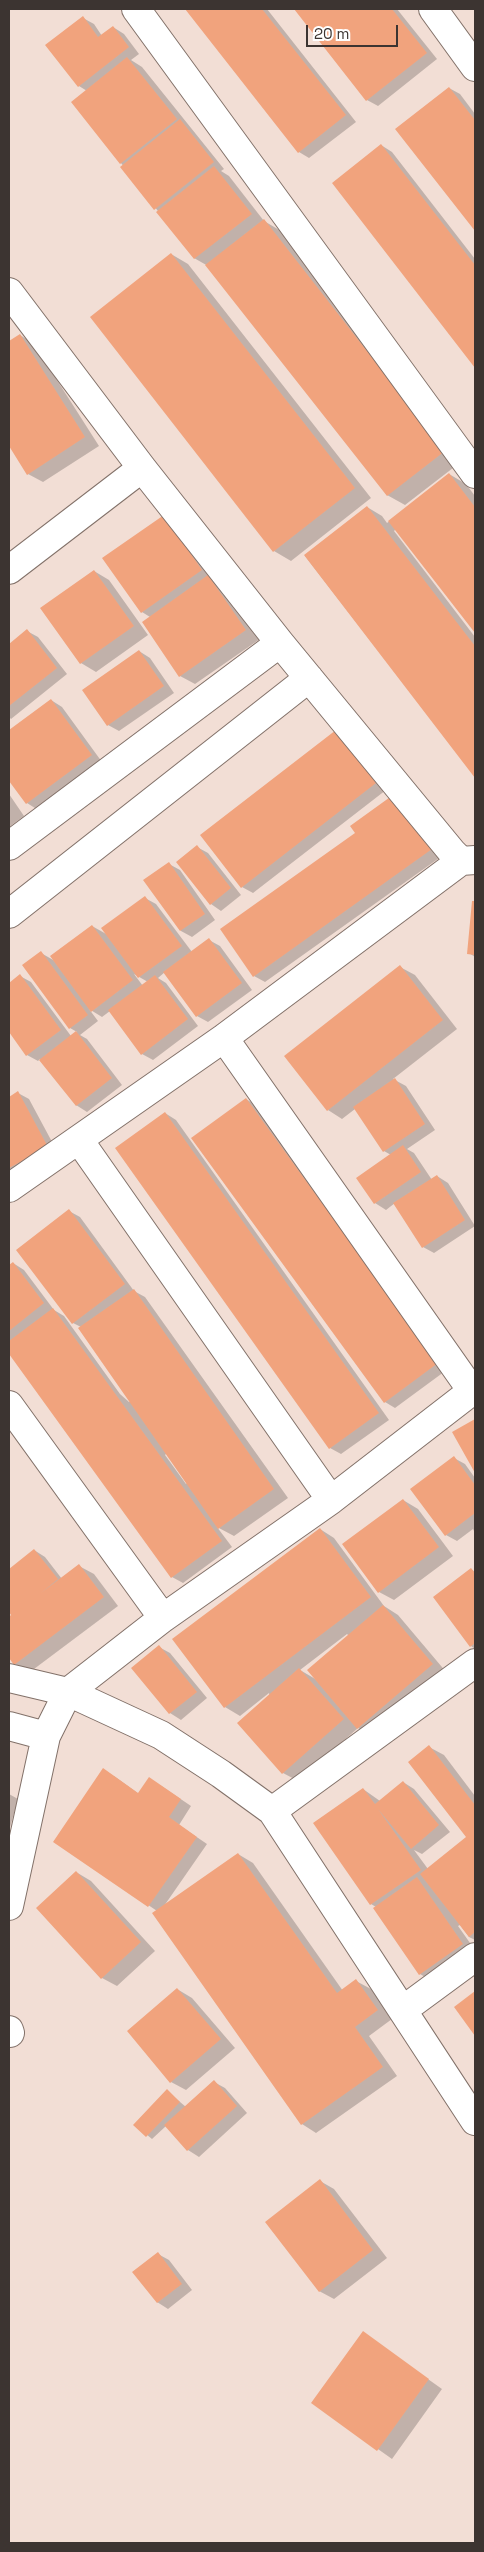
<!DOCTYPE html>
<html>
<head>
<meta charset="utf-8">
<style>
	body { margin:0 }
	#map { position:relative; width:484px; height:2552px; overflow:hidden; background:#f2ded5; font-family:"Space Grotesk",sans-serif }
	canvas { display:block }
	.frame { position:absolute; inset:0; border:10px solid #3c3431; pointer-events:none }
	.scale { position:absolute; left:306px; top:25px; width:92px; height:22px; box-sizing:border-box; border:2px solid #3c3431; border-top:0; padding-left:6px; font-size:15px; line-height:18px; white-space:nowrap; color:#3c3431; -webkit-text-stroke:4px #fff; paint-order:stroke }
</style>
</head>
<body>
<div id="map">
<canvas width="484" height="2552"></canvas>
<div class="frame"></div>
<div class="scale">20 m</div>
</div>
<script>
const context = document.querySelector('canvas').getContext('2d');
context.lineJoin = 'round';
function paint(path, color) {
  context.fillStyle = color;
  context.fill(path, 'evenodd');
}
function poly(rows) {
  const path = new Path2D();
  for (const r of rows) {
    path.moveTo(r[0], r[1]);
    for (let i = 2; i < r.length; i += 2) path.lineTo(r[i], r[i + 1]);
  }
  return path;
}
function strokePath(path, color, width, dash) {
  context.strokeStyle = color;
  context.lineWidth = width;
  context.lineCap = dash ? 'butt' : 'round';
  context.setLineDash(dash || []);
  context.stroke(path);
}
paint(poly([
	[186,9,267,9,356,122,309,158,299,152],
	[295,9,397,9,437,59,378,106,367,100],
	[83,18,94,24,102,36,113,27,124,34,139,54,131,60,142,67,224,169,221,171,229,176,264,221,281,231,462,461,405,505,387,495,208,266,194,258,121,163,87,91,79,86,47,45],
	[449,88,460,94,475,114,475,230,397,129],
	[381,145,392,152,475,259,475,366,333,183],
	[171,254,188,264,371,498,291,561,274,551,91,317],
	[20,335,34,344,99,446,43,482,28,474,9,444,9,342],
	[449,474,466,484,475,496,475,631,396,529,394,531,475,637,475,776,305,556,367,507,382,516,387,523],
	[164,516,260,639,195,684,180,676,150,617,142,612],
	[94,571,109,580,148,635,96,672,81,663,42,609],
	[27,631,38,637,67,674,11,719,9,717,9,645],
	[139,651,150,658,174,693,119,731,108,725],
	[51,700,62,707,102,762,38,810,27,803,9,779,9,732],
	[336,732,386,790,253,893,242,887],
	[9,794,24,816,9,827],
	[393,796,442,856,265,982,254,976,357,833],
	[197,847,208,853,241,895,221,911,211,904],
	[169,864,180,870,215,920,192,937,181,931],
	[145,898,156,904,192,952,209,940,220,946,252,990,208,1022,197,1016,165,972,158,978,166,983,198,1026,153,1060,142,1054,110,1011,102,1017,89,1009,98,1021,80,1035,87,1039,122,1085,87,1112,76,1105,40,1059,38,1061,27,1055,9,1030,9,984,20,976,31,982,71,1036,77,1032,70,1028,41,953,55,961,92,926,108,935],
	[134,974,148,982,143,986],
	[473,903,475,903,475,957,469,953],
	[400,967,415,975,457,1029,393,1079,406,1086,435,1130,407,1149,414,1153,432,1180,437,1176,448,1183,475,1226,434,1253,423,1247,395,1203,386,1210,375,1203,391,1155,384,1151,355,1109,342,1119,328,1110],
	[18,1093,29,1099,58,1153,9,1180,9,1098],
	[246,1099,257,1106,448,1369,395,1408,385,1402],
	[165,1113,176,1120,389,1420,341,1454,330,1448],
	[69,1211,80,1217,134,1291,145,1297,288,1498,234,1536,217,1527,232,1547,183,1583,172,1577,9,1352,9,1266,13,1263,24,1270,54,1310,64,1316,120,1394,129,1402,131,1401,81,1327,73,1323],
	[167,1453,188,1482,186,1484,165,1455],
	[454,1458,465,1464,475,1478,475,1533,473,1529,457,1541,446,1535],
	[403,1500,418,1509,453,1556,394,1600,379,1592],
	[320,1529,334,1538,384,1606,398,1615,447,1673,373,1736,358,1728,298,1781,283,1773,269,1693,240,1716,225,1707],
	[347,1634,349,1636,317,1680,300,1670],
	[34,1550,45,1557,62,1579,79,1566,94,1574,118,1606,30,1672,15,1664,9,1656,9,1619,13,1616,9,1610,9,1571],
	[472,1570,475,1572,475,1649,471,1646],
	[159,1647,170,1653,207,1698,181,1720,170,1713,133,1668],
	[429,1747,444,1755,475,1796,475,1940,469,1937,460,1925,458,1926,475,1950,435,1983,420,1974,374,1908,376,1907,371,1904,314,1823,363,1789,380,1801,403,1782,414,1789,450,1832,422,1854,414,1850,428,1869,468,1837],
	[114,1776,139,1794,160,1785,191,1806,179,1825,207,1844,164,1906,238,1854,253,1863,343,1991,356,1981,371,1989,392,2019,369,2036,397,2076,316,2133,302,2124,157,1911,54,1841],
	[9,1794,18,1799,9,1831],
	[76,1872,91,1881,155,1951,117,1986,102,1978],
	[177,1989,192,1998,235,2048,186,2090,171,2082],
	[214,2082,225,2088,247,2113,199,2157,188,2150,166,2126,152,2139,135,2125,167,2091,186,2107],
	[320,2181,334,2189,387,2258,334,2299,319,2291],
	[158,2254,169,2260,192,2290,168,2309,157,2302],
	[363,2333,442,2389,392,2459,313,2403]
]), '#0003');
paint(poly([
	[185,9,262,9,346,115,298,153],
	[294,9,392,9,427,53,366,101],
	[83,16,98,37,113,26,129,47,78,87,45,45],
	[127,57,177,119,120,164,71,102],
	[449,87,475,120,475,231,395,129],
	[180,119,214,162,154,210,120,167],
	[381,144,475,265,475,368,332,183],
	[214,166,252,214,194,259,156,212],
	[264,219,445,451,387,496,205,265],
	[171,253,355,488,273,552,90,317],
	[20,334,85,437,27,475,9,446,9,341],
	[449,473,475,507,475,633,388,521],
	[367,506,475,646,475,778,304,555],
	[164,515,202,570,141,613,102,558],
	[94,570,134,626,80,664,40,608],
	[208,575,246,630,179,677,142,622],
	[27,629,57,668,9,706,9,644],
	[139,650,164,686,107,726,82,690],
	[51,699,92,755,26,804,9,781,9,730],
	[336,730,376,783,241,888,200,835],
	[393,795,432,849,253,977,220,929,355,833,350,826],
	[197,845,231,888,210,905,176,862],
	[169,862,205,914,180,931,143,880],
	[145,896,182,946,138,978,101,928],
	[472,901,475,901,475,955,467,954],
	[92,925,133,980,91,1012,50,956],
	[209,938,242,983,196,1017,163,972],
	[41,951,88,1015,69,1029,22,965],
	[400,965,443,1020,327,1111,284,1056],
	[20,974,61,1030,26,1056,9,1032,9,983],
	[155,975,188,1019,141,1055,108,1010],
	[76,1031,112,1078,76,1106,39,1060],
	[395,1078,425,1124,383,1152,353,1107],
	[18,1091,48,1147,9,1168,9,1097],
	[246,1098,438,1363,384,1403,191,1138],
	[165,1112,379,1413,329,1449,115,1148],
	[403,1145,421,1172,374,1204,356,1178],
	[437,1175,465,1220,422,1248,393,1203],
	[69,1209,125,1284,72,1324,16,1250],
	[13,1262,44,1303,9,1331,9,1265],
	[134,1289,274,1489,218,1529,78,1328],
	[53,1308,222,1541,171,1578,9,1354,9,1341],
	[475,1419,475,1473,452,1432],
	[454,1456,475,1485,475,1513,445,1536,410,1489],
	[403,1499,439,1547,378,1593,342,1544],
	[320,1528,371,1597,224,1708,172,1639],
	[34,1549,58,1579,41,1593,79,1564,104,1597,14,1665,9,1658,9,1617,11,1615,9,1612,9,1569],
	[471,1568,475,1573,475,1643,470,1647,433,1597],
	[383,1605,433,1664,357,1729,307,1670],
	[159,1645,197,1692,169,1714,131,1668],
	[299,1668,344,1719,282,1774,237,1723],
	[429,1745,475,1805,475,1932,469,1937,420,1874,466,1837,408,1762],
	[103,1768,138,1793,149,1777,181,1799,169,1817,197,1837,148,1907,53,1842],
	[403,1781,439,1825,411,1849,378,1809,421,1870,370,1905,313,1823,363,1788,375,1804],
	[238,1853,337,1993,356,1979,378,2010,355,2027,383,2067,301,2125,152,1913],
	[76,1871,141,1942,101,1979,36,1908],
	[417,1877,463,1944,419,1975,373,1908],
	[177,1988,221,2039,170,2083,127,2031],
	[475,1991,475,2036,454,2007],
	[214,2080,237,2106,187,2151,164,2125],
	[167,2089,180,2102,146,2137,133,2125],
	[320,2179,373,2250,319,2292,265,2222],
	[158,2252,182,2284,157,2303,132,2272],
	[363,2331,429,2379,377,2451,311,2403]
]), '#f1a37d');
const minor = poly([
	[136,9,475,474],
	[433,9,475,67],
	[9,292,142,468,280,643,452,852,461,861,475,860],
	[9,570,142,468],
	[9,846,280,643],
	[9,914,309,678],
	[79,1140,331,1500],
	[9,1188,224,1038,461,861],
	[9,1405,163,1618],
	[9,1678,68,1692,161,1735,221,1774,272,1811,475,2121],
	[9,1726,46,1736],
	[272,1811,475,1663],
	[9,1906,46,1736,68,1692,163,1618,331,1500,472,1391,224,1038],
	[403,2010,475,1957],
	[9,2030,10,2033]
]);
strokePath(minor, '#827169', 30);
strokePath(minor, '#fff', 28);
</script>
</body>
</html>
